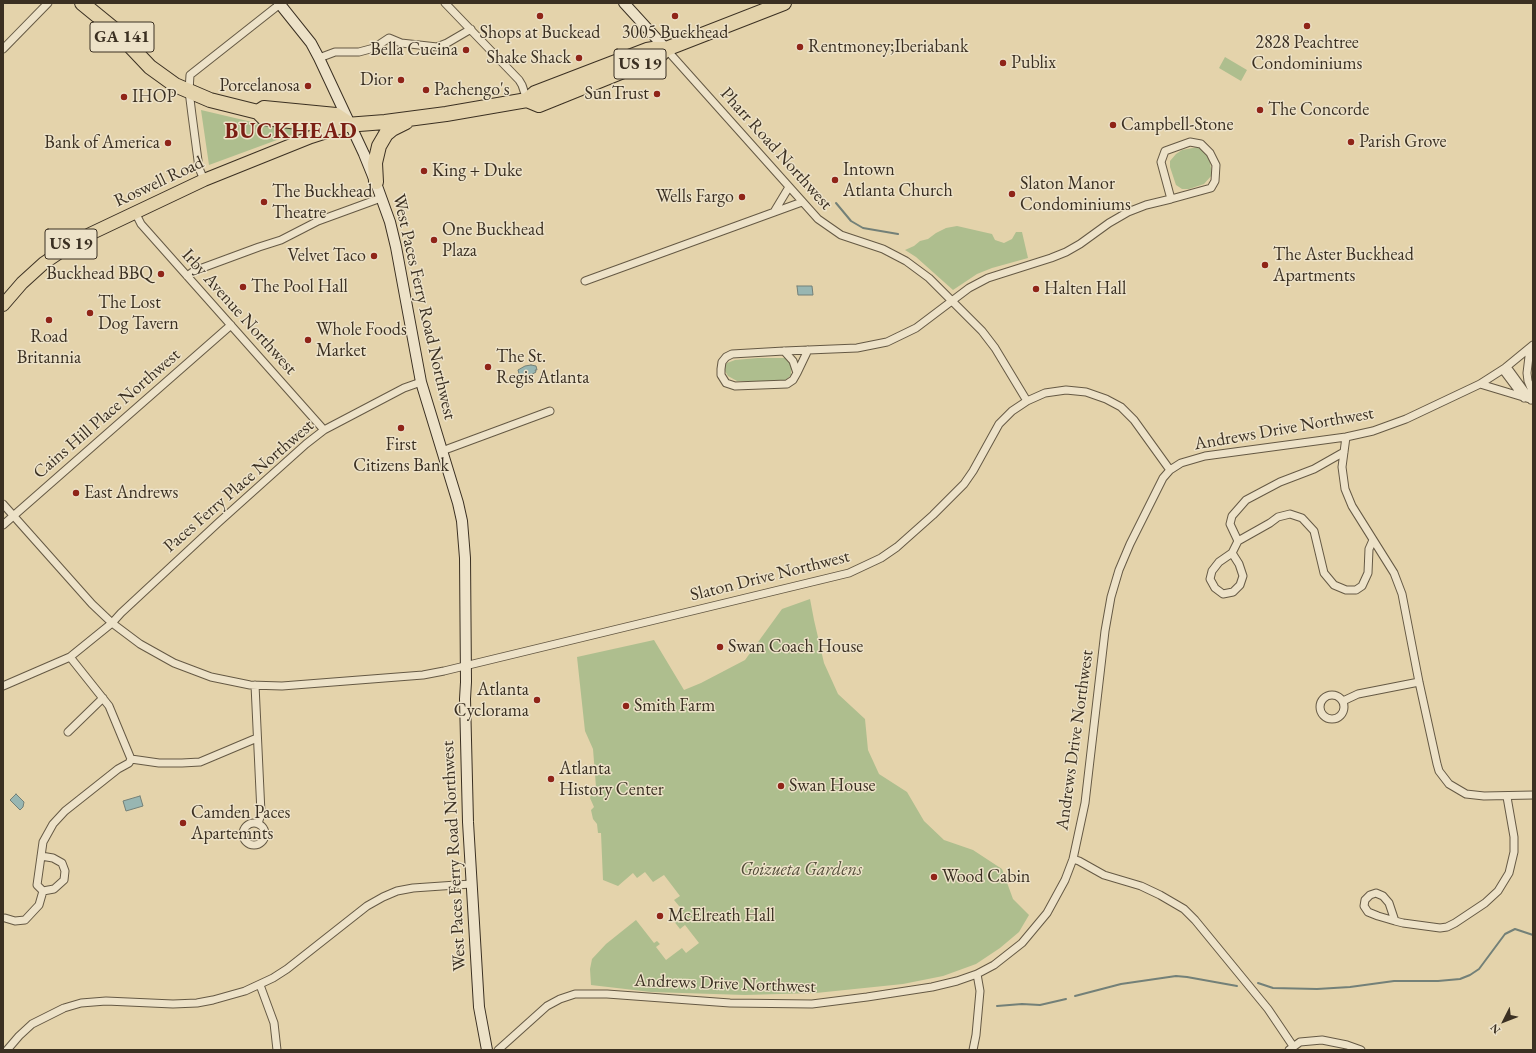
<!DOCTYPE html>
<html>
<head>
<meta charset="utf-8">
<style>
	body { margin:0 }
	#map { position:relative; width:1536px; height:1053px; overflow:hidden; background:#e4d3ab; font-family:"EB Garamond",serif }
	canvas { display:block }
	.frame { position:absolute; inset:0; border:4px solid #3b3022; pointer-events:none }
	.north { position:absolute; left:1484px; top:1001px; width:40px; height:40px; -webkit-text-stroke:3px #ede2c8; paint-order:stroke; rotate:228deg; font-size:11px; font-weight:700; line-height:16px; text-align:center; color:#3b3022 }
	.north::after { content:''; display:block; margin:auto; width:14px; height:18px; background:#3b3022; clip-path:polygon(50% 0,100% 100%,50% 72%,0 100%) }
</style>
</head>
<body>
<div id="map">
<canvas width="1536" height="1053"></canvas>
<div class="frame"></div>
<div class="north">N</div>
</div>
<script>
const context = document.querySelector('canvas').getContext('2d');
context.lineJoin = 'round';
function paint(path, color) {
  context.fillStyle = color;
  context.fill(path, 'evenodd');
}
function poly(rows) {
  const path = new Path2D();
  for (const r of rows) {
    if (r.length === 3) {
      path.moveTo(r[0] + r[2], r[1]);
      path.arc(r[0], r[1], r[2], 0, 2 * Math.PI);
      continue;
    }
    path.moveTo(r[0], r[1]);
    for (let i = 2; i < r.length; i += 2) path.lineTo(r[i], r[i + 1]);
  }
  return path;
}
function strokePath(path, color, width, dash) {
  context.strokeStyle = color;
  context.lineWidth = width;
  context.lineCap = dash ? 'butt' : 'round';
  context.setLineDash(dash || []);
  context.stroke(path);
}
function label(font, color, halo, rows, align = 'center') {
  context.font = font + ' "EB Garamond",serif';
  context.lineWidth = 3;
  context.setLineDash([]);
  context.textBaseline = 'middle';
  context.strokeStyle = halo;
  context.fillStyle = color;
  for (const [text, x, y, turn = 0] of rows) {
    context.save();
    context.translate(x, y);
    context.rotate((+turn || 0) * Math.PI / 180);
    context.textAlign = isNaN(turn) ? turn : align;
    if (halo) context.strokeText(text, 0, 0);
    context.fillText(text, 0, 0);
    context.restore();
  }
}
paint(poly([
	[1225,57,1247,70,1241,81,1219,68],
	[201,110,273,127,304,130,209,165],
	[1198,147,1206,153,1210,162,1212,175,1204,184,1189,189,1182,189,1176,185,1170,167,1170,161,1176,154,1182,150],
	[957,226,992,234,995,240,1004,243,1012,239,1016,232,1022,232,1028,258,992,268,977,274,953,290,916,257,905,250,914,246,920,241,928,239,936,233,946,228],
	[758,358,785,358,791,363,791,375,787,379,783,381,737,381,728,376,725,371,724,367,727,363,735,360],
	[810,599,814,620,824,663,838,694,865,719,868,750,879,774,907,792,924,821,944,840,973,850,1002,869,1013,899,1029,915,1019,932,1000,948,976,964,943,976,903,984,816,993,745,995,651,992,591,985,590,969,592,959,606,944,636,920,654,943,657,941,660,944,656,947,666,960,682,948,686,953,699,943,685,925,680,929,673,920,684,912,674,900,680,896,664,875,653,882,645,872,637,878,633,873,618,886,603,880,601,833,598,833,597,824,593,819,591,810,594,807,590,798,591,795,596,787,593,749,585,731,577,657,654,640,684,690,701,683,745,660,782,609]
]), '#aebe8e');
const water = poly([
	[797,286,812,286,813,295,798,295,797,286],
	[531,365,536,366,537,370,535,370,536,372,527,377,520,377,518,370,525,366,531,365],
	[16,794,24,802,23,807,20,810,10,800,16,794],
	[140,796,143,806,126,811,123,801,140,796]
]);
paint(water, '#98b6b2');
strokePath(water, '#738078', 1);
strokePath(poly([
	[836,203,851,221,863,228,898,234],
	[1258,983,1273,988,1317,989,1350,987,1394,981,1438,981,1460,979,1470,975,1479,969,1505,934,1515,929,1533,935],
	[1075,996,1121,984,1176,976,1187,977,1237,986],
	[997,1006,1022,1004,1040,1005,1066,999]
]), '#738078', 2);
const street = poly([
	[445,3,519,80,522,85,527,100],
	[3,49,48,3],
	[666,49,818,219,841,235,883,249,906,261,929,278,982,331,995,348,1027,401],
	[319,58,335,52,359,52,374,48,389,38,401,43,437,47,447,43,471,29],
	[204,180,199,168,192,115,189,91,190,75,280,4],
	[135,212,141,224,324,430],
	[774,212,789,187],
	[187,276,194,271,259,247,281,240,318,221,381,198],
	[585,281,802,202],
	[1530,348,1527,373,1528,381,1533,393],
	[784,351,857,348,887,342,916,328,969,288,988,278,1051,258,1066,252,1080,244,1109,223,1128,212,1146,205,1171,199,1211,188,1215,181,1216,165,1210,153,1201,144,1190,142,1165,151,1161,162,1171,199],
	[784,351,793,361,797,373,793,380,787,384,735,386,726,383,721,375,721,369,722,362,726,357,732,354,784,351],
	[1507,367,1531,400],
	[1503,370,1524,398],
	[797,373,808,350],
	[1480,384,1533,400],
	[1346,437,1342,467,1345,489,1352,506,1394,573,1402,594,1419,682,1437,764,1439,771,1449,784,1466,794,1484,796,1533,795],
	[442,451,550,411],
	[3,504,92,604,112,623,140,644,174,663,211,677,250,685,282,686,423,675,444,671,849,573,881,558,897,547,933,515,964,484,973,471,999,424,1012,411,1027,401,1045,393,1066,390,1086,392,1106,399,1121,407,1134,420,1170,470],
	[3,525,231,325],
	[1238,541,1230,524,1232,516,1246,500,1280,482,1314,469,1344,452],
	[1232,553,1219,562,1212,571,1210,579,1215,588,1223,594,1233,592,1240,585,1243,576,1239,564,1232,553,1238,541,1270,523,1278,517,1290,514,1302,518,1314,531,1324,573,1334,585,1346,590,1356,590,1362,586,1368,573,1369,549,1373,540],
	[70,657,109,706,131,759],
	[255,685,261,813,258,824],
	[3,686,70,657,112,623,121,613,219,522,306,444,324,430,404,388,421,382],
	[1332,707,12],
	[1343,701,1358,694,1419,682],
	[68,732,103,698],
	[254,834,11],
	[41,856,53,858,62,863,65,871,64,880,54,889,43,891],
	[1073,859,1079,861,1104,875,1141,886,1160,895,1184,909,1195,920,1268,1009,1293,1046],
	[5,918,15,921,25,920,39,905,43,891,37,885,43,842,53,824,65,811,118,769,129,763,131,759,159,763,182,763,200,762,257,738],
	[1395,921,1389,903,1383,896,1376,893,1370,895,1365,900,1364,906,1368,912,1378,916,1395,921,1403,923,1440,928,1447,927,1455,923,1485,903,1498,891,1509,873,1514,852,1514,837,1507,797],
	[260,985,274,1023,277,1050],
	[7,1050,19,1036,32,1024,64,1008,81,1003,106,1001,173,1004,197,1003,213,1000,245,991,273,978,287,969,367,906,383,897,397,891,413,888,471,884],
	[498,1050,547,1006,560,999,575,994,607,994,730,1003,812,1004,867,997,932,987,957,981,977,974,994,965,1022,943,1047,913,1065,880,1073,859,1085,803,1105,631,1111,597,1119,570,1130,544,1163,478,1170,470,1181,463,1205,456,1346,437,1373,431,1406,419,1480,384,1505,368,1533,345],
	[973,1050,976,1035,980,991,977,974],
	[1289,1050,1300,1042,1322,1040,1347,1045,1361,1050]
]);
const secondary = poly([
	[279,3,311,43,319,58,364,154,377,186,390,222,396,247,421,382,458,503,462,521,465,558,466,682,465,699,468,822,479,1007,487,1050],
	[624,3,666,49]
]);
const primary = poly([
	[3,305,22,283,44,263,69,246,90,234,204,180,311,137,342,127]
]);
const highway = poly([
	[82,3,115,30,150,67,175,85,210,100,258,112,264,118,333,126,385,122,446,114,527,100,539,105,658,57,666,49],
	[527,100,535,93,647,50,653,49,666,49,784,3],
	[258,112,264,108,336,115,351,125],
	[376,182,375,163,379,146,386,134,392,129,406,122]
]);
strokePath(street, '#655944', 9);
strokePath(secondary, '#3b3022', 12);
strokePath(primary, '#3b3022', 14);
strokePath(highway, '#3b3022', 16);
strokePath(street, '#ede2c8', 7);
strokePath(secondary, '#ede2c8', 10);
strokePath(primary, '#e4d3ab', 12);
strokePath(highway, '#e4d3ab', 14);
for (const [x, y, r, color] of [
	[540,16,4,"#8f2418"],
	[675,16,4,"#8f2418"],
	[1307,26,4,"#8f2418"],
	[800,47,4,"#8f2418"],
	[466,50,4,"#8f2418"],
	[579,58,4,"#8f2418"],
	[1003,63,4,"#8f2418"],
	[401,80,4,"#8f2418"],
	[308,86,4,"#8f2418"],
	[426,90,4,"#8f2418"],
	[657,94,4,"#8f2418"],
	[124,97,4,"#8f2418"],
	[1260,110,4,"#8f2418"],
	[1113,125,4,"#8f2418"],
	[1351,142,4,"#8f2418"],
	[168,143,4,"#8f2418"],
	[424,171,4,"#8f2418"],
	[835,180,4,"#8f2418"],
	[1012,194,4,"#8f2418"],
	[742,197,4,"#8f2418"],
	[264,202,4,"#8f2418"],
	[434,240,4,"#8f2418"],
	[374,256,4,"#8f2418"],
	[1265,265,4,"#8f2418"],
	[161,274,4,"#8f2418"],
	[243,287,4,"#8f2418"],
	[1036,289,4,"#8f2418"],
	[90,313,4,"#8f2418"],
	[49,320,4,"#8f2418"],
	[308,340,4,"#8f2418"],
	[488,367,4,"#8f2418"],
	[401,428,4,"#8f2418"],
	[76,493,4,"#8f2418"],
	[720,647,4,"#8f2418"],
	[537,700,4,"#8f2418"],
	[626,706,4,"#8f2418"],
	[551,779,4,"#8f2418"],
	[781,786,4,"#8f2418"],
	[183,823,4,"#8f2418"],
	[934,877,4,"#8f2418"],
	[660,916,4,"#8f2418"]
]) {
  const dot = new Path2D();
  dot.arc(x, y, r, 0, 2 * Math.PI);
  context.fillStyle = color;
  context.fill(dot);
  strokePath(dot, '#ede2c8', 1.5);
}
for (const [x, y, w] of [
	[122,37,64],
	[640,64,52],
	[71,244,52]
]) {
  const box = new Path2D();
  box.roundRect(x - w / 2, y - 15, w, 30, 3);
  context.fillStyle = '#ede2c8';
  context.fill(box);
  strokePath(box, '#3b3022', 1);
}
label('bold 17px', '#3b3022', null, [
	["GA 141",122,37],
	["US 19",640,64],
	["US 19",71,244]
]);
label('18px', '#3b3022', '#ede2c8', [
	["Shops at Buckead",540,33,"center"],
	["3005 Buckhead",675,33,"center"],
	["2828 Peachtree",1307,43,"center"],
	["Condominiums",1307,64,"center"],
	["Rentmoney;Iberiabank",808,47],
	["Bella Cucina",458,50,"right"],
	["Shake Shack",571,58,"right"],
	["Publix",1011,63],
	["Dior",393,80,"right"],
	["Porcelanosa",300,86,"right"],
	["Pachengo's",434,90],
	["SunTrust",649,94,"right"],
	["IHOP",132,97],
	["The Concorde",1268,110],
	["Campbell-Stone",1121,125],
	["Parish Grove",1359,142],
	["Bank of America",160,143,"right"],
	["Intown",843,170],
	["Atlanta Church",843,191],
	["King + Duke",432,171],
	["Slaton Manor",1020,184],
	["Condominiums",1020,205],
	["The Buckhead",272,192],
	["Theatre",272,213],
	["Wells Fargo",734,197,"right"],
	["One Buckhead",442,230],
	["Plaza",442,251],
	["The Aster Buckhead",1273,255],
	["Apartments",1273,276],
	["Velvet Taco",366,256,"right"],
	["Buckhead BBQ",153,274,"right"],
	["The Pool Hall",251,287],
	["Halten Hall",1044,289],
	["The Lost",98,303],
	["Dog Tavern",98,324],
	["Whole Foods",316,330],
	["Market",316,351],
	["Road",49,337,"center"],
	["Britannia",49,358,"center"],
	["The St.",496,357],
	["Regis Atlanta",496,378],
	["First",401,445,"center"],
	["Citizens Bank",401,466,"center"],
	["East Andrews",84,493],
	["Swan Coach House",728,647],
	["Atlanta",529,690,"right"],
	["Cyclorama",529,711,"right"],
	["Smith Farm",634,706],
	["Atlanta",559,769],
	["History Center",559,790],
	["Swan House",789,786],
	["Camden Paces",191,813],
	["Apartemnts",191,834],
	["Wood Cabin",942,877],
	["McElreath Hall",668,916]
], 'left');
label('18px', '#3b3022', '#ede2c8', [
	["Pharr Road Northwest",776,149,48],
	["Roswell Road",159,182,-25],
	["West Paces Ferry Road Northwest",424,307,77],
	["Irby Avenue Northwest",239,312,48],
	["Cains Hill Place Northwest",107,414,-41],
	["Andrews Drive Northwest",1284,429,-10],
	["Paces Ferry Place Northwest",239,486,-41],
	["Slaton Drive Northwest",770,576,-14],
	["Andrews Drive Northwest",1075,740,-82],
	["West Paces Ferry Road Northwest",454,856,-93],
	["Andrews Drive Northwest",725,984,2]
]);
label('italic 18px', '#524c38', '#ede2c8', [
	["Goizueta Gardens",801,870]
]);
context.letterSpacing = '1px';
label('bold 22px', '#7a1f14', '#ede2c8', [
	["BUCKHEAD",291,132]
]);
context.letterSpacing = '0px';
</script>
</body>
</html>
